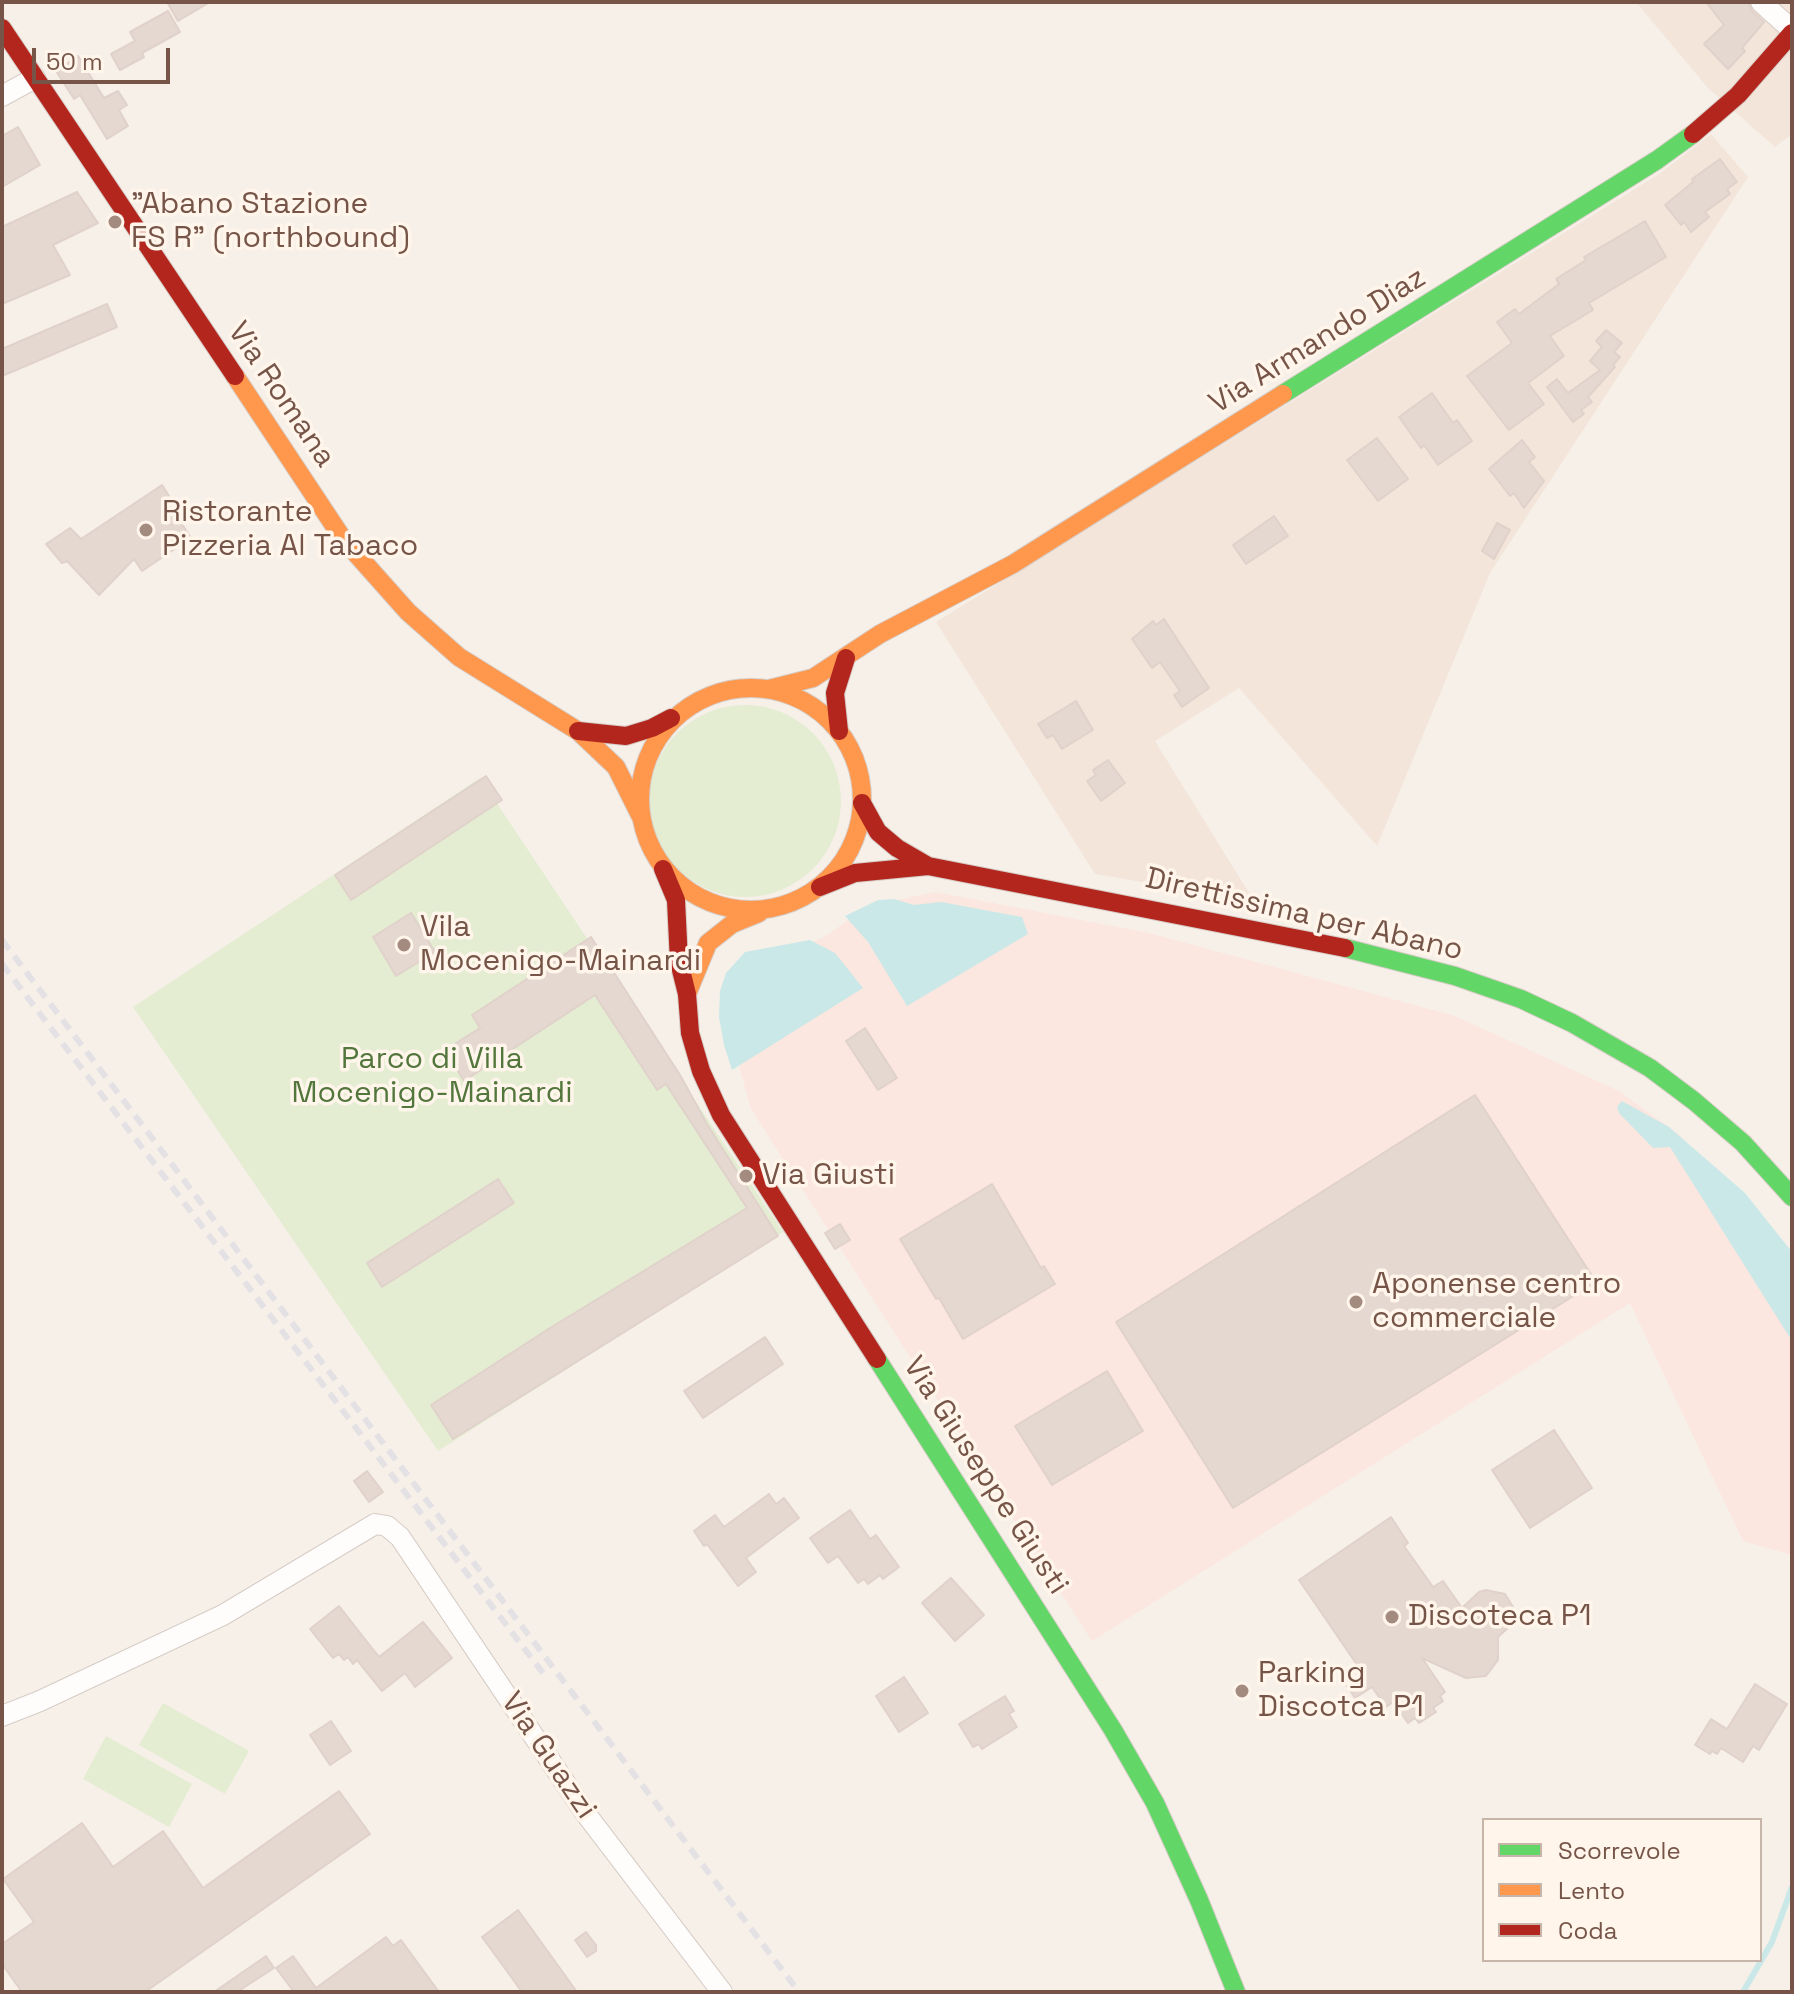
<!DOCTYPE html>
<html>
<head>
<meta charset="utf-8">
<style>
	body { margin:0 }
	#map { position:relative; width:1794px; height:1994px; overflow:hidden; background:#f7f0e9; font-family:"Space Grotesk",sans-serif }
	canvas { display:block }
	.frame { position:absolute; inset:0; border:4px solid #765548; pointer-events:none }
	.legend { position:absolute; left:1482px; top:1818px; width:280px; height:144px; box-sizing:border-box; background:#fff5ea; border:2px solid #c8b5a9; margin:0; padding:10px 14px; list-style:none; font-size:24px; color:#765548 }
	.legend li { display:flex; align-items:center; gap:16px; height:40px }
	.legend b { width:40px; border:2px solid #c8b5a9 }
	.scale { position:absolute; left:32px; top:48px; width:138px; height:36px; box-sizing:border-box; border:4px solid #765548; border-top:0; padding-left:10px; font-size:24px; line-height:28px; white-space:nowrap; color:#765548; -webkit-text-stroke:6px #fff5ea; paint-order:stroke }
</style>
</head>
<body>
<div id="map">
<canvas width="1794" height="1994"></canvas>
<div class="frame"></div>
<ul class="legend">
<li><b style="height:10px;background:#63d668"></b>Scorrevole</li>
<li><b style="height:10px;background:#ff974d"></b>Lento</li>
<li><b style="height:10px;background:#b3261e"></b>Coda</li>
</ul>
<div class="scale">50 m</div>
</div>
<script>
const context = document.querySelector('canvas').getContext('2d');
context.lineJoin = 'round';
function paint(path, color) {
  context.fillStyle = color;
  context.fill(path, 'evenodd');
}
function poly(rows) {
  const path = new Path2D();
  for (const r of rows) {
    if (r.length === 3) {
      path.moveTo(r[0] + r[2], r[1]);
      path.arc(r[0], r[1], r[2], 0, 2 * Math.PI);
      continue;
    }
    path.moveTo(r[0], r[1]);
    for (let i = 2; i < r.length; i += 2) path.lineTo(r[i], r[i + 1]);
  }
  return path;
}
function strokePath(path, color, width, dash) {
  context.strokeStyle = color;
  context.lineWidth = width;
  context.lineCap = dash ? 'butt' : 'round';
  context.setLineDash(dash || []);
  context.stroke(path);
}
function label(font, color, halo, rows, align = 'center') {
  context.font = font + ' "Space Grotesk",sans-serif';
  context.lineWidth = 7;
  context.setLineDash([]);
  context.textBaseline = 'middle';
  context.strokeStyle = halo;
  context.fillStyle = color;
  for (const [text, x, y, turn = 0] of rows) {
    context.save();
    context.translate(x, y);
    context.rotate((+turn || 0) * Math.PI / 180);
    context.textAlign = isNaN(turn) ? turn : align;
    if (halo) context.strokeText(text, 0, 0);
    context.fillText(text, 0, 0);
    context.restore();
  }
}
paint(poly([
	[1636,2,1792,2,1792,134,1775,147,1708,88],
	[1711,134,1748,177,1490,573,1377,846,1239,688,1155,741,1254,901,1095,874,936,622,1662,172]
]), '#f3e5d9');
paint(poly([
	[936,892,1149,933,1455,1016,1619,1091,1678,1134,1731,1184,1792,1259,1792,1555,1743,1541,1630,1303,1092,1641,751,1109,732,1041,777,956,825,937,867,906]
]), '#fbe7df');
paint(poly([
	[745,801,96],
	[480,778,783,1232,438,1451,133,1007],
	[163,1703,249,1751,225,1794,139,1745],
	[106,1736,192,1784,169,1827,83,1779]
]), '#e4edd2');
paint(poly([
	[894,899,914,905,941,902,1022,917,1028,934,907,1006,868,942,845,916,878,900],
	[810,940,835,953,863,988,732,1070,724,1045,719,1017,720,991,726,973,745,952],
	[1622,1101,1669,1127,1745,1193,1792,1252,1792,1341,1670,1147,1653,1148,1619,1113,1617,1107]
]), '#cae8e8');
strokePath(poly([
	[1743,1992,1772,1942,1792,1887]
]), '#cae8e8', 6);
const building = poly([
	[167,2,210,2,178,21,167,2],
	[1706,2,1748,2,1752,11,1764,22,1742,48,1745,51,1728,69,1704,44,1724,25,1706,2],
	[168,11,180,32,142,53,144,57,120,70,111,54,135,41,130,32,168,11],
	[78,56,104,98,118,91,127,105,119,110,128,126,107,139,80,95,74,99,56,71,78,56],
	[18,127,40,165,2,187,2,136,18,127],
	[1720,159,1737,182,1727,189,1730,194,1705,212,1709,217,1691,232,1684,222,1681,225,1665,205,1693,182,1692,179,1720,159],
	[77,192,98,223,53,245,70,275,2,304,2,227,77,192],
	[1645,221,1666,257,1589,303,1593,310,1550,336,1564,356,1528,383,1544,404,1509,430,1467,376,1512,343,1497,322,1515,309,1519,314,1559,284,1556,279,1586,260,1584,257,1645,221],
	[107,304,117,327,2,376,2,349,107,304],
	[1606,330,1622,343,1614,352,1620,357,1613,365,1615,367,1588,397,1592,402,1581,410,1584,414,1573,422,1547,387,1557,379,1568,393,1600,370,1590,361,1602,347,1596,341,1606,330],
	[1432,393,1453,423,1457,420,1472,441,1438,465,1424,445,1421,448,1399,417,1432,393],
	[1377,438,1408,479,1378,501,1347,460,1377,438],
	[1522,440,1535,457,1529,462,1544,481,1524,508,1514,493,1510,496,1489,469,1522,440],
	[162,485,171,499,167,501,191,538,142,571,134,559,99,595,67,561,62,563,46,544,70,528,81,539,162,485],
	[1274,516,1288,536,1246,564,1233,545,1274,516],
	[1497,523,1510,530,1494,559,1482,551,1497,523],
	[1164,619,1209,688,1182,707,1174,695,1180,691,1160,662,1152,668,1132,639,1153,621,1156,625,1164,619],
	[1076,701,1093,730,1062,749,1053,735,1047,738,1038,724,1076,701],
	[1108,760,1125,783,1101,801,1087,781,1096,775,1093,770,1108,760],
	[486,776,502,800,351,900,335,875,486,776],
	[411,913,435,952,396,976,373,937,411,913],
	[591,937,680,1075,707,1124,778,1236,453,1439,431,1405,550,1328,747,1208,666,1084,657,1090,595,995,464,1081,445,1050,480,1028,472,1015,591,937],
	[865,1028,897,1078,878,1090,846,1041,865,1028],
	[1475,1095,1596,1282,1233,1508,1116,1322,1475,1095],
	[498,1179,514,1203,382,1287,367,1263,498,1179],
	[992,1184,1041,1268,1044,1266,1055,1284,963,1339,939,1298,936,1299,900,1239,992,1184],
	[840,1224,850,1240,835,1249,825,1233,840,1224],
	[765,1337,783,1364,703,1418,684,1391,765,1337],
	[1107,1371,1143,1431,1052,1485,1015,1426,1107,1371],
	[1554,1430,1592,1488,1530,1528,1492,1470,1554,1430],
	[367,1471,383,1492,369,1502,354,1481,367,1471],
	[769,1494,776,1504,784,1498,799,1518,746,1558,756,1572,738,1586,707,1544,704,1546,694,1531,715,1515,724,1527,769,1494],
	[850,1510,870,1539,876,1535,899,1567,883,1579,880,1575,868,1584,864,1579,858,1583,838,1556,828,1563,810,1538,850,1510],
	[1391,1517,1408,1543,1404,1546,1433,1587,1443,1581,1462,1608,1479,1592,1486,1590,1505,1594,1513,1607,1510,1626,1498,1637,1498,1660,1486,1676,1466,1678,1422,1658,1445,1692,1440,1696,1443,1701,1433,1708,1436,1712,1419,1723,1415,1718,1408,1723,1393,1702,1386,1707,1372,1687,1355,1698,1347,1686,1364,1675,1299,1580,1391,1517],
	[951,1578,984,1615,955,1641,922,1603,951,1578],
	[339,1606,379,1657,423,1622,452,1658,415,1687,405,1673,382,1691,357,1660,353,1664,348,1657,344,1660,339,1654,333,1658,310,1629,339,1606],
	[904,1677,928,1713,899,1732,876,1696,904,1677],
	[1755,1684,1787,1704,1759,1750,1753,1746,1743,1762,1721,1748,1717,1754,1712,1751,1710,1754,1695,1745,1711,1719,1727,1729,1755,1684],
	[1005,1696,1014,1711,1009,1714,1017,1727,982,1749,979,1744,973,1747,959,1724,1005,1696],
	[331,1721,351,1751,330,1765,310,1735,331,1721],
	[339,1791,370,1834,145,1992,22,1992,2,1964,2,1944,34,1922,3,1879,82,1823,113,1867,163,1831,203,1888,339,1791],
	[518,1910,577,1992,522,1992,482,1937,518,1910],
	[586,1932,596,1945,596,1951,587,1957,575,1940,586,1932],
	[386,1937,393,1946,401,1940,439,1992,294,1992,276,1968,293,1956,316,1988,386,1937],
	[266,1956,274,1968,237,1992,214,1992,266,1956]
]);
paint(building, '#e4d8d0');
strokePath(building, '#e0d2cb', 2);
const street = poly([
	[1761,2,1792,30],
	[2,96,35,78],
	[2,1716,40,1701,223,1615,375,1524,387,1526,400,1537,586,1814,722,1992]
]);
const fast = poly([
	[1283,394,1657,160,1693,134],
	[1345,948,1455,976,1521,999,1572,1023,1650,1068,1694,1101,1743,1143,1792,1197],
	[877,1359,1113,1730,1155,1803,1199,1900,1236,1992]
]);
const slow = poly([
	[235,376,343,539,408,612,459,657,578,731,616,767,641,817],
	[751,799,111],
	[769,689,813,678,880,634,1013,564,1283,394],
	[687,994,708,943,732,924,759,913]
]);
const jam = poly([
	[2,28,235,376],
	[1693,134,1738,95,1792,33],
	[578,731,626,736,652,728,671,718],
	[839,731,835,693,846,658],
	[862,803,878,832,897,848,928,866],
	[663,869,676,900,679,962,687,994,690,1033,701,1071,721,1115,877,1359],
	[820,887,855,873,928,866,1345,948]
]);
strokePath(street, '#d6ccc6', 22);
strokePath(fast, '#d6ccc6', 20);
strokePath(slow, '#d6ccc6', 20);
strokePath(jam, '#d6ccc6', 20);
strokePath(street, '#fefdfc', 20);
strokePath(fast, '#63d668', 18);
strokePath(slow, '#ff974d', 18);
strokePath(jam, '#b3261e', 18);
strokePath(poly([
	[2,940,799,1992],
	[2,964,546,1677]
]), '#e4e1e5', 6, [12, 8]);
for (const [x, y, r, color] of [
	[115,222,8,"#a38b80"],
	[146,530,8,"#a38b80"],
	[404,945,8,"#a38b80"],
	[746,1176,8,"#a38b80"],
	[1356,1302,8,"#a38b80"],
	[1392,1617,8,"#a38b80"],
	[1242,1691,8,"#a38b80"]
]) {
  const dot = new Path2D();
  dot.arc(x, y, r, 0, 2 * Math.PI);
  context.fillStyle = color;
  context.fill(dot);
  strokePath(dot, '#fff5ea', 3);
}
label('30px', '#765548', '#fff5ea', [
	["\"Abano Stazione",131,205],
	["FS R\" (northbound)",131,239],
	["Ristorante",162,513],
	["Pizzeria Al Tabaco",162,547],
	["Vila",420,928],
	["Mocenigo-Mainardi",420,962],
	["Via Giusti",762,1176],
	["Aponense centro",1372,1285],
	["commerciale",1372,1319],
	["Discoteca P1",1408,1617],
	["Parking",1258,1674],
	["Discotca P1",1258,1708]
], 'left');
label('30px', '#765548', '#fff5ea', [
	["Via Armando Diaz",1318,341,-32],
	["Via Romana",281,395,56],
	["Direttissima per Abano",1304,915,13],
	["Via Giuseppe Giusti",985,1476,57],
	["Via Guazzi",548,1756,56]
]);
label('30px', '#52763c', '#fff5ea', [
	["Parco di Villa",432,1060],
	["Mocenigo-Mainardi",432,1094]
]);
</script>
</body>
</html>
